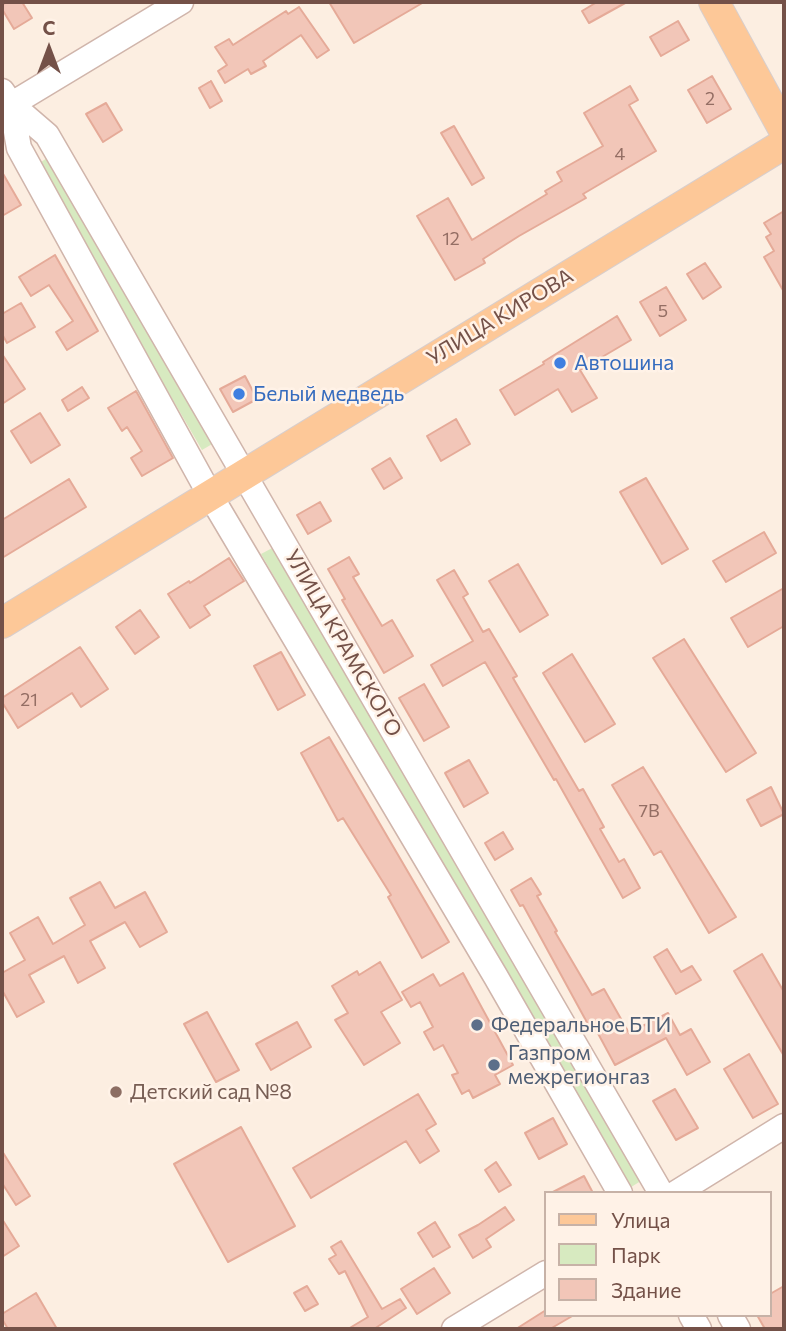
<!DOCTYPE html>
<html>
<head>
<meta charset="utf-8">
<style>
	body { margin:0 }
	#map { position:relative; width:786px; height:1331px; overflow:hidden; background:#fceee1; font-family:Commissioner,sans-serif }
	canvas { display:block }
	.frame { position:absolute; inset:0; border:4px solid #745148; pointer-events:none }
	.legend { position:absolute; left:544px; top:1191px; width:228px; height:126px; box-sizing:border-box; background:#fff2e7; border:2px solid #c7b2a7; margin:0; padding:9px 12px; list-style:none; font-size:21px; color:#745148 }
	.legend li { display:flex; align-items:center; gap:14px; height:35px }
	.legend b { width:35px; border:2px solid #c7b2a7 }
	.north { position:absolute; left:14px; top:14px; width:70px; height:70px; -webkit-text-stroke:5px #fff2e7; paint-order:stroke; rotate:0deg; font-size:19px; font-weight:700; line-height:28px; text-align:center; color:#745148 }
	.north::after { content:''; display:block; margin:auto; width:24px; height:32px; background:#745148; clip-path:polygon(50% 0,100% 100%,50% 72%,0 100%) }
</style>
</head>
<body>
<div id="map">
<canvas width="786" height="1331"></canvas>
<div class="frame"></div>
<ul class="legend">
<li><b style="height:9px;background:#fdc898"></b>Улица</li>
<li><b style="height:19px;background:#d7eac0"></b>Парк</li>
<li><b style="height:19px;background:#f2c6b8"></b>Здание</li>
</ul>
<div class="north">С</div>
</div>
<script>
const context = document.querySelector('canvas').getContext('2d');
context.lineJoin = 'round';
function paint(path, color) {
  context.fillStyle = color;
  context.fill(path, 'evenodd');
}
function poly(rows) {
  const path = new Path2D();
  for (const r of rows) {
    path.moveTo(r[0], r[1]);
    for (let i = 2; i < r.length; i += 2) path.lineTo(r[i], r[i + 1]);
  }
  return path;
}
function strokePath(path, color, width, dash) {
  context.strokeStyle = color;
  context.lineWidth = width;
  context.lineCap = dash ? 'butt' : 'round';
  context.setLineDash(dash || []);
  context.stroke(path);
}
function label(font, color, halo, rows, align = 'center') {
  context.font = font + ' Commissioner,sans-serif';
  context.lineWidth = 5;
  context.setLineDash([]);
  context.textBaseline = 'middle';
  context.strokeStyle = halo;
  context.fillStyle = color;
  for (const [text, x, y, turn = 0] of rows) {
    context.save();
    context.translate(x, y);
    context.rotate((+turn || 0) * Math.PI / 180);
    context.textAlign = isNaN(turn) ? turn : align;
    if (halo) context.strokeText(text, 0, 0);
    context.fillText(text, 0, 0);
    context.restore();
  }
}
paint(poly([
	[49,157,214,443,202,450,36,165],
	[278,545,644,1179,628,1189,261,554]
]), '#d7eac0');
const building = poly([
	[7,2,22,2,32,18,14,29,2,9,2,5,7,2],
	[329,2,424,2,354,43,329,2],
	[597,2,627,2,589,23,582,11,597,2],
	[299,7,329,50,317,58,301,35,263,61,266,66,251,74,248,69,225,83,218,71,227,65,215,47,229,39,233,45,286,11,288,14,299,7],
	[678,21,689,40,661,56,650,37,678,21],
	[712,76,731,109,707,123,688,90,712,76],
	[211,81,222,101,210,108,199,88,211,81],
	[630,86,638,100,629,105,656,151,583,194,586,198,519,236,483,259,485,263,455,280,417,216,448,198,472,240,519,211,547,194,545,191,562,181,557,172,603,146,584,113,630,86],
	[106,103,122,130,103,142,86,114,106,103],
	[454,126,484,178,472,185,441,133,454,126],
	[2,172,21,205,2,216,2,172],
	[784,211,784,292,764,257,774,251,766,237,771,234,764,223,784,211],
	[55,255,98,331,67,350,56,332,73,321,49,285,31,296,19,277,55,255],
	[705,263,721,287,703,299,687,274,705,263],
	[666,287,686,320,660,336,640,302,666,287],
	[21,303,35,327,7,343,2,334,2,314,21,303],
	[617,316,631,340,580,370,597,398,572,412,558,389,515,415,500,390,544,364,543,362,617,316],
	[2,354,25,389,2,404,2,354],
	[245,376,257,399,233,412,220,389,245,376],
	[82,387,89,398,68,411,62,400,82,387],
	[136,391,173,458,142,476,131,458,142,451,127,427,122,431,108,408,136,391],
	[40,413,60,445,31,463,11,431,40,413],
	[456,419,470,444,441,461,427,436,456,419],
	[390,458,402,478,384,489,372,469,390,458],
	[646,478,688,549,662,564,620,492,646,478],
	[69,479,86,507,2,558,2,520,69,479],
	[320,502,331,521,308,534,297,515,320,502],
	[764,532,776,553,726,582,713,561,764,532],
	[349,557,359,574,353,577,382,626,392,620,413,656,384,673,342,600,345,599,328,569,349,557],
	[229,558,244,581,204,606,210,615,190,628,168,594,189,581,190,583,229,558],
	[518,564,548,615,520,632,489,581,518,564],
	[454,570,468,594,463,597,483,632,489,629,517,676,513,678,579,791,583,789,604,827,600,829,619,862,624,859,640,888,623,898,556,779,554,780,485,662,443,686,431,665,473,641,437,580,454,570],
	[784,588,784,626,748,647,731,618,784,588],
	[140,610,159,637,135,654,116,627,140,610],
	[684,639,756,753,726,772,653,658,684,639],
	[80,647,108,689,81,707,72,693,18,728,2,702,2,698,80,647],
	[281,652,305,695,278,710,254,666,281,652],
	[572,654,615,724,585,742,543,673,572,654],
	[424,684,449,727,424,741,399,698,424,684],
	[329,737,449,942,422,958,388,897,391,895,343,818,338,821,301,753,329,737],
	[469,760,488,793,464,807,445,773,469,760],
	[643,767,736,917,709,933,661,851,654,855,612,785,643,767],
	[771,787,784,814,761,826,747,800,771,787],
	[503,832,513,849,495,860,485,843,503,832],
	[531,878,541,894,537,896,557,931,555,932,592,995,604,989,629,1033,668,1013,680,1035,691,1029,710,1062,687,1075,666,1038,615,1065,594,1026,590,1028,523,905,520,906,511,890,531,878],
	[100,882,115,908,145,892,167,932,140,947,125,922,90,941,105,968,78,983,64,956,29,975,44,1002,17,1017,2,990,2,973,25,960,10,933,38,917,53,944,85,925,70,898,100,882],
	[667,949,681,972,692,966,701,980,676,994,654,957,667,949],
	[762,954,784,992,784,1056,734,971,762,954],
	[380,962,402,1000,381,1012,400,1043,364,1065,335,1020,348,1013,332,986,357,971,359,975,380,962],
	[463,973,513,1065,495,1075,500,1084,473,1098,469,1090,462,1094,452,1075,458,1073,443,1045,434,1050,424,1032,433,1027,420,1002,411,1007,402,992,433,974,440,986,463,973],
	[207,1012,239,1070,216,1082,184,1024,207,1012],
	[297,1022,311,1047,271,1070,256,1044,297,1022],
	[749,1054,778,1104,753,1118,724,1069,749,1054],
	[675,1089,698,1128,676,1140,653,1101,675,1089],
	[418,1094,436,1124,426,1130,439,1151,420,1163,406,1141,311,1198,293,1168,418,1094],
	[553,1118,567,1144,539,1159,525,1133,553,1118],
	[241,1127,295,1226,228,1262,174,1164,241,1127],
	[2,1151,30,1196,16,1205,2,1183,2,1151],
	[496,1162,511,1185,499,1192,485,1170,496,1162],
	[584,1176,593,1193,551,1193,584,1176],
	[505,1207,514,1220,486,1239,491,1247,473,1258,459,1235,478,1225,505,1207],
	[2,1219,19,1246,2,1257,2,1219],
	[435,1222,450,1247,433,1257,418,1233,435,1222],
	[341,1241,382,1309,400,1299,406,1308,374,1329,348,1329,368,1317,345,1271,339,1274,329,1259,336,1255,331,1247,341,1241],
	[434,1268,450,1293,417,1314,401,1289,434,1268],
	[307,1286,318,1304,305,1311,294,1293,307,1286],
	[784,1286,784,1329,765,1329,757,1315,770,1315,770,1294,784,1286],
	[36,1293,57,1329,8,1329,2,1319,2,1314,36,1293],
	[546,1310,546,1315,574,1315,550,1329,516,1329,546,1310]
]);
paint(building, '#f2c6b8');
strokePath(building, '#e5aa98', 2);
const minor = poly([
	[2,91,11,104,47,135,661,1193],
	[11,104,19,148,210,495,496,977,620,1193],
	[2,110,181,2],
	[676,1193,784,1126],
	[691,1315,699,1329],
	[730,1315,738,1329],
	[454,1329,546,1273]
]);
const major = poly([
	[714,2,784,130],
	[2,623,784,144]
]);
strokePath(minor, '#d0b5ab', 27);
strokePath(major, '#d8cecc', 32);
strokePath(minor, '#fff', 24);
strokePath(major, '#fdc898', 30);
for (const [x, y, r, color] of [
	[560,363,7,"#3f7fe0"],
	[239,394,7,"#3f7fe0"],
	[477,1025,7,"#5c6f8a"],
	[494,1065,7,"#5c6f8a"],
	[116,1092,7,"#8d6e63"]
]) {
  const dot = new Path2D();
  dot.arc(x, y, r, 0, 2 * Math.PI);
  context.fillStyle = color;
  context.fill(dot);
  strokePath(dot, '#fff2e7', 2.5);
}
label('18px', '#946e64', null, [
	["2",710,99],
	["4",620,154],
	["12",451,239],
	["5",663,311],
	["21",29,700],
	["7В",649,811]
]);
label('21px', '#745148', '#fff2e7', [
	["УЛИЦА КИРОВА",500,317,-31],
	["УЛИЦА КРАМСКОГО",343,643,60]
]);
label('21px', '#366cbe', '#fff2e7', [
	["Автошина",574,363],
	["Белый медведь",253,394]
], 'left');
label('21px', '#4e5e75', '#fff2e7', [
	["Федеральное БТИ",491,1025],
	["Газпром",508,1053],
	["межрегионгаз",508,1077]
], 'left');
label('21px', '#785e54', '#fff2e7', [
	["Детский сад №8",130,1092]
], 'left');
</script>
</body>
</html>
